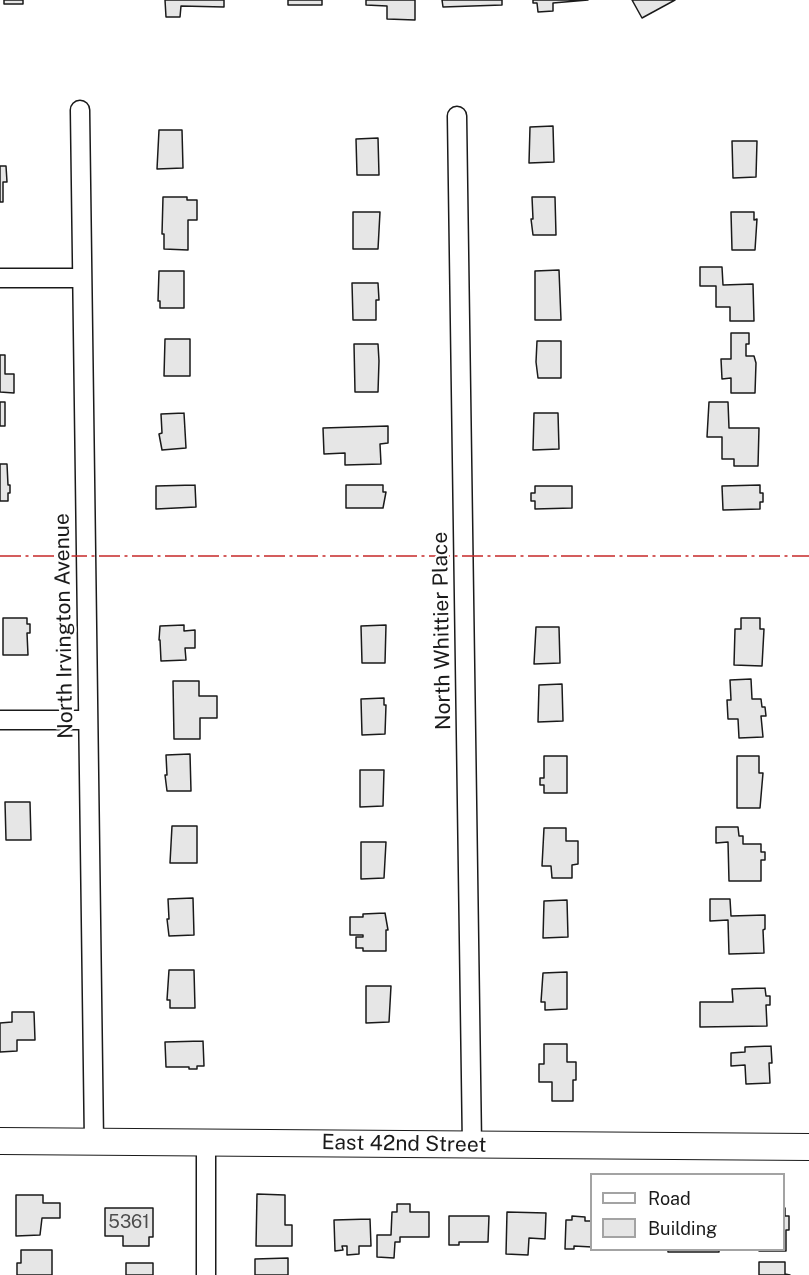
<!DOCTYPE html>
<html>
<head>
<meta charset="utf-8">
<style>
	body { margin:0 }
	#map { position:relative; width:809px; height:1275px; overflow:hidden; background:#fff; font-family:"Public Sans",sans-serif }
	canvas { display:block }
	.legend { position:absolute; left:590px; top:1173px; width:195px; height:78px; box-sizing:border-box; background:#fff; border:2px solid #a3a3a3; margin:0; padding:8px 10px; list-style:none; font-size:18px; color:#1a1a1a }
	.legend li { display:flex; align-items:center; gap:12px; height:30px }
	.legend b { width:30px; border:2px solid #a3a3a3 }
</style>
</head>
<body>
<div id="map">
<canvas width="809" height="1275"></canvas>
<ul class="legend">
<li><b style="height:8px;background:#fff"></b>Road</li>
<li><b style="height:16px;background:#e6e6e6"></b>Building</li>
</ul>
</div>
<script>
const context = document.querySelector('canvas').getContext('2d');
context.lineJoin = 'round';
function paint(path, color) {
  context.fillStyle = color;
  context.fill(path, 'evenodd');
}
function poly(rows) {
  const path = new Path2D();
  for (const r of rows) {
    path.moveTo(r[0], r[1]);
    for (let i = 2; i < r.length; i += 2) path.lineTo(r[i], r[i + 1]);
  }
  return path;
}
function strokePath(path, color, width, dash) {
  context.strokeStyle = color;
  context.lineWidth = width;
  context.lineCap = dash ? 'butt' : 'round';
  context.setLineDash(dash || []);
  context.stroke(path);
}
function label(font, color, halo, rows, align = 'center') {
  context.font = font + ' "Public Sans",sans-serif';
  context.lineWidth = 4.5;
  context.setLineDash([]);
  context.textBaseline = 'middle';
  context.strokeStyle = halo;
  context.fillStyle = color;
  for (const [text, x, y, turn = 0] of rows) {
    context.save();
    context.translate(x, y);
    context.rotate((+turn || 0) * Math.PI / 180);
    context.textAlign = isNaN(turn) ? turn : align;
    if (halo) context.strokeText(text, 0, 0);
    context.fillText(text, 0, 0);
    context.restore();
  }
}
const building = poly([
	[4,0,23,0,23,4,4,4,4,0],
	[165,0,224,0,224,7,181,6,180,17,166,17,165,0],
	[288,0,322,0,322,5,288,5,288,0],
	[366,0,415,0,415,20,387,19,387,6,366,5,366,0],
	[442,0,502,0,502,5,443,7,442,0],
	[533,0,588,0,553,3,553,11,538,12,537,3,533,3,533,0],
	[632,0,675,0,642,18,632,0],
	[553,126,554,162,529,163,530,127,553,126],
	[159,130,182,130,183,168,157,169,159,130],
	[378,138,379,175,357,175,356,139,378,138],
	[732,141,757,141,756,177,733,178,732,141],
	[0,166,6,166,7,182,3,182,3,202,0,202,0,166],
	[163,197,187,197,187,200,197,200,197,220,188,220,188,250,164,249,164,234,162,234,163,197],
	[532,197,555,197,556,235,533,235,531,219,533,219,532,197],
	[353,212,380,212,378,249,353,249,353,212],
	[731,212,754,212,754,220,757,219,755,250,732,250,731,212],
	[700,267,722,267,723,285,753,284,754,321,730,321,730,307,716,307,716,286,700,286,700,267],
	[559,270,561,320,535,320,535,271,559,270],
	[159,271,184,271,184,308,160,308,160,301,158,301,159,271],
	[352,283,378,283,379,300,376,300,376,320,353,320,352,283],
	[731,333,749,333,749,344,746,344,746,356,754,356,756,363,755,393,731,393,731,378,722,379,721,359,731,359,731,333],
	[165,339,190,339,190,376,164,376,165,339],
	[537,341,561,341,561,378,538,378,536,362,537,341],
	[354,344,378,344,379,361,378,392,355,392,354,344],
	[0,355,5,355,5,374,14,374,14,393,0,392,0,355],
	[0,402,5,402,5,426,0,426,0,402],
	[709,402,728,402,729,428,759,428,758,466,734,466,734,459,722,459,722,437,707,437,709,402],
	[184,413,186,448,162,450,159,434,162,433,161,414,184,413],
	[534,413,558,413,559,449,533,450,534,413],
	[388,426,388,443,380,444,381,464,345,465,345,453,324,454,323,428,388,426],
	[0,464,7,464,8,485,10,485,10,493,8,493,8,501,0,501,0,464],
	[195,485,196,507,156,509,156,486,195,485],
	[346,485,383,485,383,492,386,492,383,508,346,508,346,485],
	[760,485,760,493,763,493,763,502,760,502,760,509,723,510,722,486,760,485],
	[535,486,572,486,572,508,535,509,535,501,531,501,531,493,535,493,535,486],
	[3,618,27,618,27,624,30,624,30,633,27,633,28,655,3,655,3,618],
	[741,618,760,618,760,629,764,629,762,666,734,665,735,629,741,629,741,618],
	[184,625,184,631,195,630,195,648,185,648,186,660,161,661,160,640,159,640,160,626,184,625],
	[386,625,385,663,362,663,361,626,386,625],
	[536,627,559,627,560,663,534,664,536,627],
	[751,679,752,699,761,699,762,707,765,707,766,716,761,716,763,737,739,738,738,719,728,719,727,700,731,700,730,680,751,679],
	[173,681,199,681,199,696,217,696,217,718,200,718,200,739,174,739,173,681],
	[562,684,563,721,538,722,539,685,562,684],
	[384,698,384,705,386,705,385,734,362,735,361,699,384,698],
	[190,754,191,791,167,791,165,775,167,775,166,755,190,754],
	[544,756,567,756,567,793,544,793,544,785,540,785,540,778,544,778,544,756],
	[737,756,759,756,759,773,763,773,760,808,737,808,737,756],
	[360,770,384,770,383,806,360,807,360,770],
	[5,802,30,802,31,840,6,840,5,802],
	[172,826,197,826,197,863,170,863,172,826],
	[716,827,738,827,739,836,743,836,743,844,761,844,761,852,765,852,765,860,761,860,761,881,729,881,728,842,716,843,716,827],
	[544,828,566,828,566,841,578,841,578,864,572,865,572,878,552,878,551,866,542,866,544,828],
	[361,842,386,842,384,878,361,879,361,842],
	[193,898,194,935,169,936,167,919,169,919,168,899,193,898],
	[710,899,730,899,731,916,765,915,765,929,763,930,764,953,729,954,728,920,710,921,710,899],
	[567,900,568,937,543,938,544,901,567,900],
	[385,913,388,930,386,930,386,951,363,951,363,948,356,948,356,937,363,937,363,935,350,935,350,917,363,917,363,914,385,913],
	[169,970,194,970,195,1008,170,1008,170,1000,167,1000,169,970],
	[567,972,567,1009,545,1010,545,1002,541,1002,543,973,567,972],
	[366,986,391,986,389,1022,366,1023,366,986],
	[765,988,766,996,770,996,770,1005,766,1005,767,1026,700,1027,700,1002,733,1002,732,989,765,988],
	[12,1012,34,1012,35,1040,17,1040,17,1051,0,1052,0,1023,12,1022,12,1012],
	[203,1041,204,1066,197,1066,197,1069,189,1069,189,1067,166,1067,165,1042,203,1041],
	[544,1044,567,1044,567,1062,576,1062,576,1080,573,1080,573,1101,552,1101,552,1082,539,1082,539,1064,544,1064,544,1044],
	[771,1046,772,1063,769,1063,770,1083,746,1084,745,1065,731,1066,731,1053,745,1052,745,1047,771,1046],
	[257,1194,285,1195,285,1225,292,1225,292,1246,256,1246,257,1194],
	[16,1195,43,1195,43,1203,60,1203,60,1218,42,1218,40,1235,16,1236,16,1195],
	[397,1204,410,1204,410,1212,429,1212,429,1237,400,1237,400,1242,395,1242,394,1258,377,1257,377,1235,391,1235,392,1212,397,1212,397,1204],
	[105,1208,153,1208,153,1237,149,1237,149,1246,123,1246,123,1236,105,1236,105,1208],
	[784,1208,785,1208,785,1216,789,1216,789,1230,786,1230,786,1251,759,1251,784,1250,784,1208],
	[507,1212,546,1213,545,1239,529,1238,528,1255,506,1254,507,1212],
	[449,1216,489,1216,488,1242,459,1242,459,1245,449,1245,449,1216],
	[572,1216,585,1217,585,1221,592,1221,592,1247,574,1246,574,1249,565,1249,566,1220,572,1220,572,1216],
	[370,1219,371,1246,359,1246,359,1254,347,1255,347,1246,342,1246,343,1250,335,1251,334,1220,370,1219],
	[21,1250,52,1250,52,1275,17,1275,17,1263,21,1263,21,1250],
	[668,1250,719,1250,719,1252,668,1252,668,1250],
	[288,1258,288,1275,255,1275,255,1259,288,1258],
	[759,1262,785,1262,785,1274,790,1275,759,1275,759,1262],
	[126,1263,153,1263,153,1275,126,1275,126,1263]
]);
paint(building, '#e6e6e6');
strokePath(building, '#1a1a1a', 1.5);
const street = poly([
	[80,110,94,1142],
	[457,116,472,1145],
	[0,278,82,278],
	[0,720,88,720],
	[206,1275,206,1142]
]);
const secondary = poly([
	[0,1141,809,1147]
]);
strokePath(street, '#1a1a1a', 21);
strokePath(secondary, '#1a1a1a', 28);
strokePath(street, '#fff', 18);
strokePath(secondary, '#fff', 26);
strokePath(poly([
	[0,556,809,556]
]), '#c62828', 1.5, [21, 4.5, 3, 4.5]);
label('18px', '#4d4d4d', null, [
	["5361",129,1222]
]);
label('21px', '#1a1a1a', '#fff', [
	["North Irvington Avenue",64,626,-91],
	["North Whittier Place",442,631,-91],
	["East 42nd Street",404,1144,1]
]);
</script>
</body>
</html>
